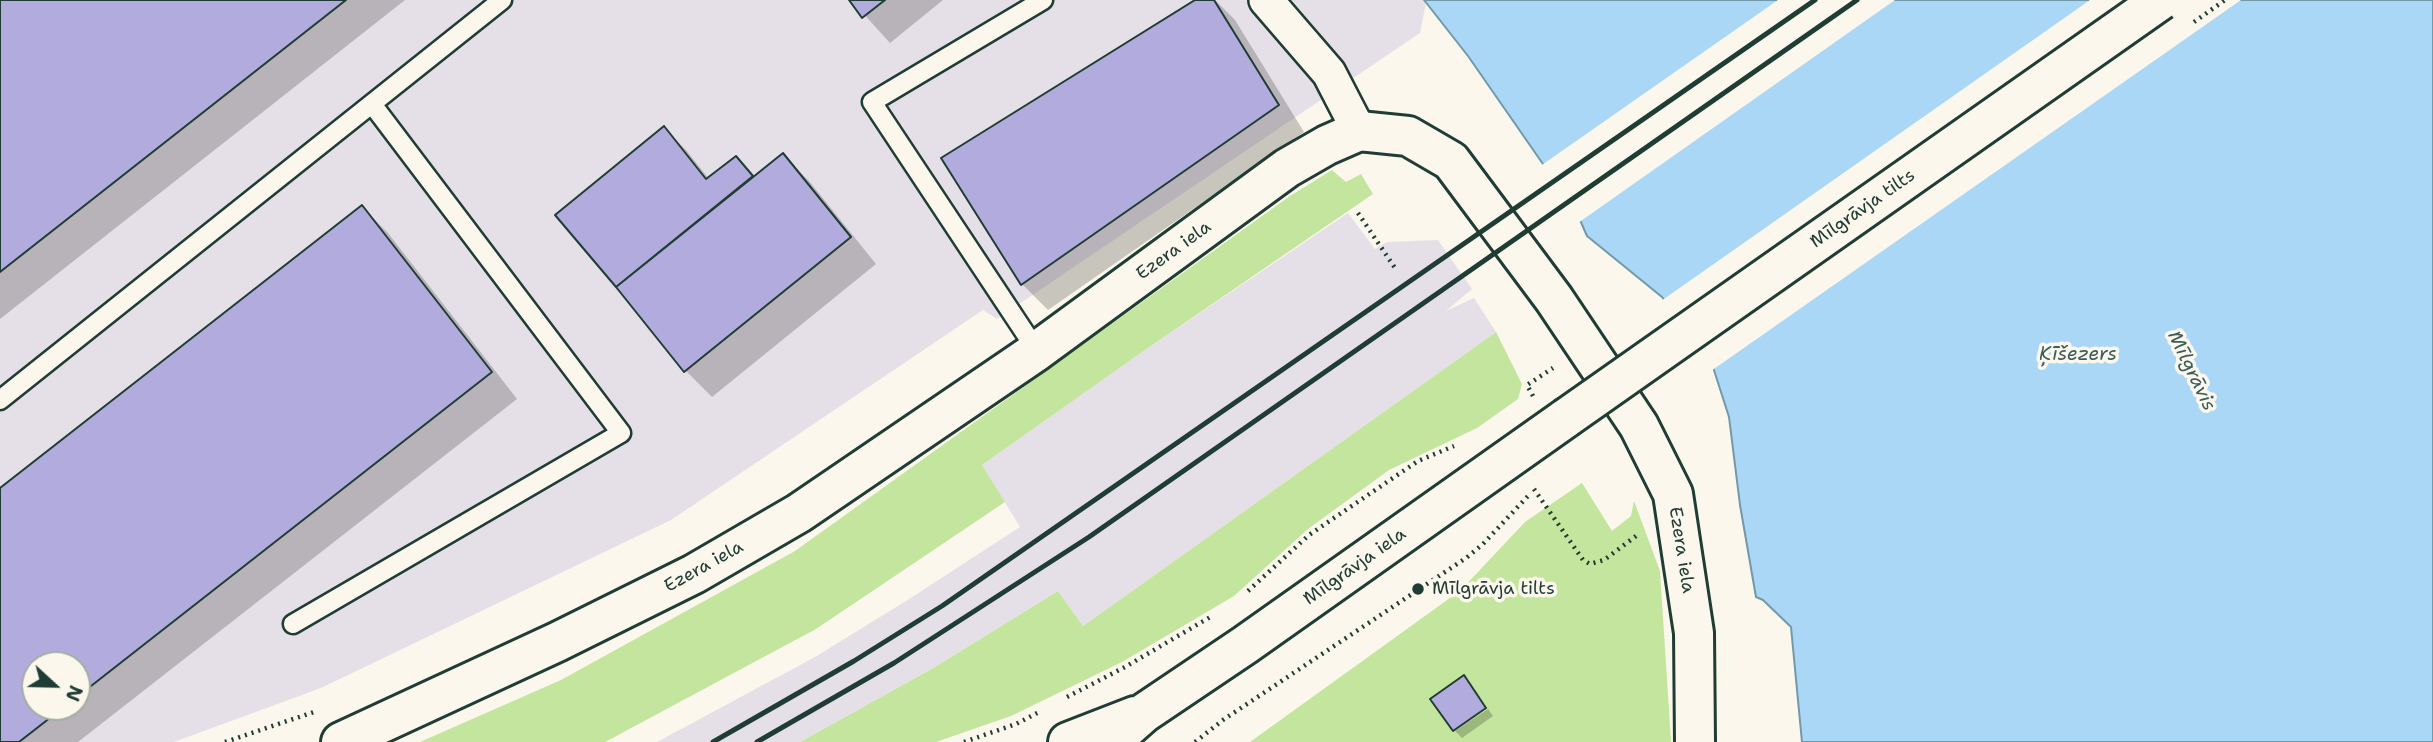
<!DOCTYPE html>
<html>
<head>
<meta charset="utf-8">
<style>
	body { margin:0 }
	#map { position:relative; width:2433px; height:742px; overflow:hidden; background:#fbf7ec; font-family:"Shantell Sans",sans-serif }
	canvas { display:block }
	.north { position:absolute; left:21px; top:651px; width:70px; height:70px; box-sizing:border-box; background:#fbf7ec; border:2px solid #a3ada2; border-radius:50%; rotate:112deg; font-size:19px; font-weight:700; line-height:28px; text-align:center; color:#1f3d34 }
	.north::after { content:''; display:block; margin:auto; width:24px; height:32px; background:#1f3d34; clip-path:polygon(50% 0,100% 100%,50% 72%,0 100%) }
</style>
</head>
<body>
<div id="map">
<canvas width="2433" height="742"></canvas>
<div class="north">N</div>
</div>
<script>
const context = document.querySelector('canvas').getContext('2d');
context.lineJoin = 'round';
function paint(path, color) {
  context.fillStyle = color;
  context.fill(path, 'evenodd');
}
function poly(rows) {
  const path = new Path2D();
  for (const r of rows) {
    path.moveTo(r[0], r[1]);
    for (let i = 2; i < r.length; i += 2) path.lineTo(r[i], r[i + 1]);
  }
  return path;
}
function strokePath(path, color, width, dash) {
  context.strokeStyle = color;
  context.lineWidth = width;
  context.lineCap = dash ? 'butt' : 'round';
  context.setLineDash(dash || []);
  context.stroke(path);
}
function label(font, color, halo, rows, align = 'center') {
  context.font = font + ' "Shantell Sans",sans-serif';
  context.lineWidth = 7;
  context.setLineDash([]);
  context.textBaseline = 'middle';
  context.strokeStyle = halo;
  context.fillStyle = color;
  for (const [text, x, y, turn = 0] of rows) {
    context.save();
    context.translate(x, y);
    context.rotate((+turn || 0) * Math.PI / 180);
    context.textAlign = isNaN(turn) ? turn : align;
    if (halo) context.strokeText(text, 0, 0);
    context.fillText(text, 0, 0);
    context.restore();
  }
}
paint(poly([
	[0,0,1424,0,1426,3,1420,33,997,319,983,310,671,520,321,688,174,742,0,742],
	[35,665,77,665,77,707,35,707],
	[1348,213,1375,249,1387,242,1438,240,1472,289,1446,311,1474,298,1496,332,1083,626,1058,591,935,667,800,742,657,742,815,657,906,601,1020,527,982,465,1145,350]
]), '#e5e0e8');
paint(poly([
	[1332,170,1346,182,1361,174,1373,194,1145,350,982,465,1005,502,816,629,605,742,420,742,561,680,795,551,1290,196],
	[1496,332,1522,384,1518,399,1477,428,1389,470,1308,529,1234,596,1122,662,1011,716,936,742,800,742,935,667,1058,591,1083,626],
	[1582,483,1612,531,1631,516,1634,501,1660,571,1671,742,1250,742,1461,590,1525,522]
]), '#c4e59d');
const water = poly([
	[1424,0,2433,0,2433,742,1802,742,1791,627,1763,600,1756,597,1740,505,1729,417,1712,364,1662,297,1587,236,1577,213,1468,56,1424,0]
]);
paint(water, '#aad7f6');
strokePath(water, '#7299a8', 2);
paint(poly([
	[1778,0,1895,0,1578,223,1539,167],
	[2090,0,2241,0,1711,371,1661,301]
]), '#fbf7ec');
paint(poly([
	[0,0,405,0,0,319],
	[851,0,943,0,890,43],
	[1198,0,1215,0,1235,20,1304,132,1048,310,1022,284,943,159],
	[664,128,686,150,709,179,736,158,755,177,783,155,809,181,876,264,712,397,686,371,558,216],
	[362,207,388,233,517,399,78,742,0,742,0,490],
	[35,665,77,665,77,707,35,707],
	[1488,709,1493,716,1462,738,1455,731]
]), '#0003');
const building = poly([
	[0,0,346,0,0,272,0,0],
	[849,0,885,0,862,18,849,0],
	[1195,0,1214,0,1279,105,1021,285,941,158,1195,0],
	[664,126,706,179,736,156,753,176,616,287,555,215,664,126],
	[783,153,851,237,684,372,616,287,783,153],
	[362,205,492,372,77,697,77,665,35,665,35,707,64,707,19,742,0,742,0,488,362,205],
	[1464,675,1486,708,1453,731,1430,699,1464,675]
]);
paint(building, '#b1acdd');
strokePath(building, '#1f3d34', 2);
const lane = poly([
	[1037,351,872,102,1043,0],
	[0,400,502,0],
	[293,624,621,433,372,104]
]);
const street = poly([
	[1266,0,1329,73,1359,131]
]);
const secondary = poly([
	[341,742,557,642,694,574,799,513,1037,351,1287,168,1327,145,1359,131,1408,136,1451,161,1554,299,1639,426,1673,494,1694,633,1695,742]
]);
const primary = poly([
	[1068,742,1135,716],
	[1111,742,1144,713,1245,645,1566,418]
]);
strokePath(lane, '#1f3d34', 23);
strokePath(street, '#1f3d34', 38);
strokePath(secondary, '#1f3d34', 44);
strokePath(primary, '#1f3d34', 44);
strokePath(poly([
	[1358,213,1395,268],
	[1533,396,1527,385,1553,368],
	[1534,489,1583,560,1590,564,1604,560,1640,533],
	[1248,591,1309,535,1418,461,1454,446],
	[1067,697,1125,667,1212,616],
	[225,742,314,712],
	[964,742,1016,724,1041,711],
	[1195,742,1223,720,1466,558,1483,544,1528,496]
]), '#1f3d34', 4.5, [2, 5]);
strokePath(lane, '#fbf7ec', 18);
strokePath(street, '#fbf7ec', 33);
strokePath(secondary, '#fbf7ec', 38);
strokePath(primary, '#fbf7ec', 38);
strokePath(poly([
	[713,742,854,661,942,606,1815,0],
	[757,742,894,663,1089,537,1857,0]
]), '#1f3d34', 5);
const primaryBridge = poly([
	[1566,418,2161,0]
]);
strokePath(primaryBridge, '#1f3d34', 44, []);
strokePath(poly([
	[2194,22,2225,0]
]), '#1f3d34', 4.5, [2, 5]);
strokePath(primaryBridge, '#fbf7ec', 38);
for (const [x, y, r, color] of [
	[1418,589,7,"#1f3d34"]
]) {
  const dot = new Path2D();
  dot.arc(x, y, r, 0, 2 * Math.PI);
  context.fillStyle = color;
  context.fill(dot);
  strokePath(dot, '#fbf7ec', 2.5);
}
label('18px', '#1f3d34', '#fbf7ec', [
	["Mīlgrāvja tilts",1863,209,-35],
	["Ezera iela",1174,251,-36],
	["Ezera iela",1681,550,81],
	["Ezera iela",704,567,-29],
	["Mīlgrāvja iela",1355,567,-35]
]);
label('18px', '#1f3d34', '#fbf7ec', [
	["Mīlgrāvja tilts",1432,589]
], 'left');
label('italic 19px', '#3b5c5b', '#fbf7ec', [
	["Ķīšezers",2078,355],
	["Mīlgrāvis",2191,371,64]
]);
</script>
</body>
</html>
